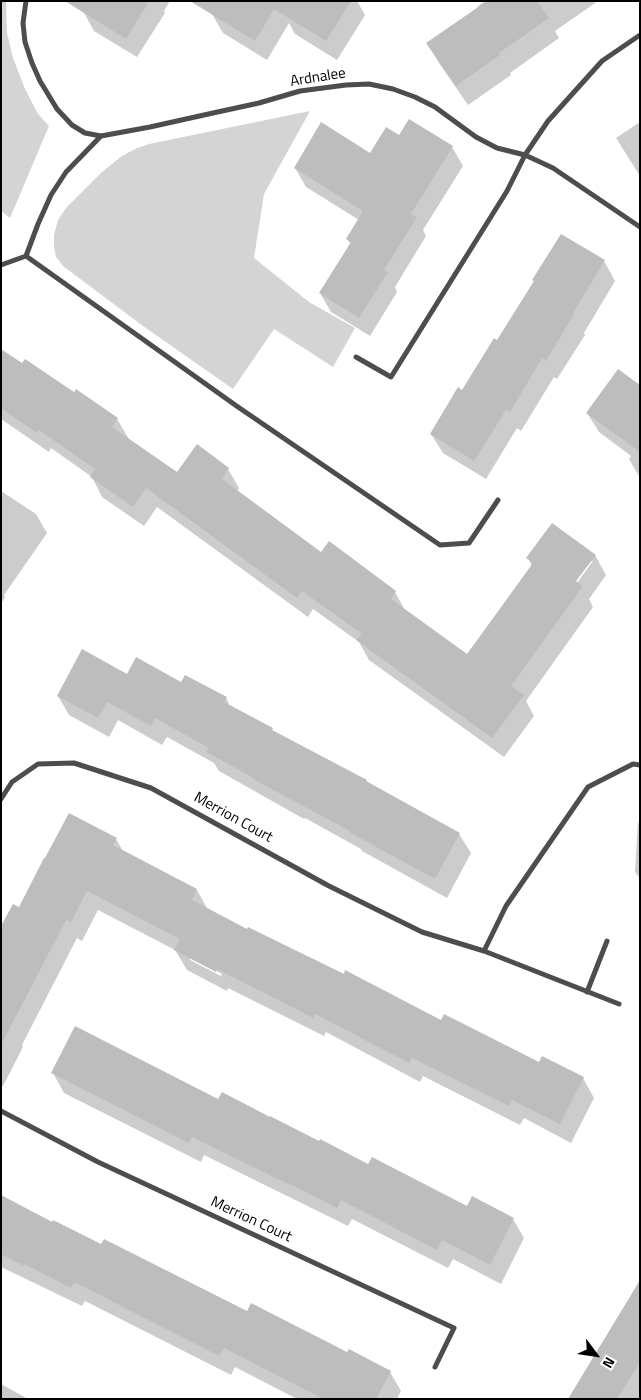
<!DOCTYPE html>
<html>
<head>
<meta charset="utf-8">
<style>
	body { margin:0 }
	#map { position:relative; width:641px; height:1400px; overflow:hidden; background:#fff; font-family:"Titillium Web",sans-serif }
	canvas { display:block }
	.frame { position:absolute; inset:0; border:2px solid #000; pointer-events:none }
	.north { position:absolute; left:571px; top:1330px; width:50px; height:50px; -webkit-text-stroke:4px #fff; paint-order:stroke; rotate:121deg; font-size:14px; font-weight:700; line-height:20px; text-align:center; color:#000 }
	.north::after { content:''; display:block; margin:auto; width:18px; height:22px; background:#000; clip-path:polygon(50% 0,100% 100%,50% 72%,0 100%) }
</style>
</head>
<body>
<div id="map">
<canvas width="641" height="1400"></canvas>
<div class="frame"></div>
<div class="north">N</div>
</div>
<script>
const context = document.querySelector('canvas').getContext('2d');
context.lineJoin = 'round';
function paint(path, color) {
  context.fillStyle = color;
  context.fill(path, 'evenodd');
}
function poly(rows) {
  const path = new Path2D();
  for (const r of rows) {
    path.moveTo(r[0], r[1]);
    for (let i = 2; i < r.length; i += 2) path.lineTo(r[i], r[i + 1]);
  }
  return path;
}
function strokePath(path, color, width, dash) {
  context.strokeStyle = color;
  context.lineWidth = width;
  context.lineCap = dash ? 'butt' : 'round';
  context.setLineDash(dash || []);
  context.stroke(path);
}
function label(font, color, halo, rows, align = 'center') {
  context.font = font + ' "Titillium Web",sans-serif';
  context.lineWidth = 4;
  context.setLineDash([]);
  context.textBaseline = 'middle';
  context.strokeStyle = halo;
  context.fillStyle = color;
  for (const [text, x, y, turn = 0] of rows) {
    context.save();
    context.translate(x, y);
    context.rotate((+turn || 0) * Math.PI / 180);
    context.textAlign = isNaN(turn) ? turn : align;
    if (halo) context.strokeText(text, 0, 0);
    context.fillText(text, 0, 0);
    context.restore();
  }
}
paint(poly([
	[1,1,6,1,7,33,13,58,25,89,38,114,49,126,10,218,1,211],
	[310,111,264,194,254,258,309,302,355,328,333,367,274,329,233,389,143,326,63,266,56,257,54,247,54,235,58,220,66,208,102,172,122,156,135,149,149,144]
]), '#d4d4d4');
paint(poly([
	[89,1,170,1,164,11,165,13,137,57,94,31,83,11],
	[291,1,357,1,365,15,337,60,295,34,289,23,267,60,223,33,212,14],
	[485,1,598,1,555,31,559,38,510,73,511,75,468,105,439,63,428,44,478,9,477,7],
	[640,122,640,176,616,138],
	[400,137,452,147,463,166,423,230,426,236,395,287,397,292,370,336,331,312,320,293,351,245,347,239,359,220,306,187,295,168,370,155],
	[604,261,615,281,584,333,585,335,557,379,554,377,521,431,517,428,486,479,443,453,431,434,498,342],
	[1,351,74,394,76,391,117,419,129,439,178,474,228,469,239,488,237,492,321,554,395,592,406,612,467,656,532,566,528,558,595,555,606,575,589,599,593,607,526,701,534,716,504,757,369,660,359,642,313,609,308,617,157,507,144,526,102,497,92,477,51,448,49,452,1,419],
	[590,561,593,561,574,587,572,586],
	[640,386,640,478,629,459,631,456,599,432,587,413],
	[1,491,36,514,47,533,4,595,5,597,1,604],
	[127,676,182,684,226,698,230,706,272,729,273,731,366,780,367,783,459,834,471,853,447,898,362,851,361,849,305,818,304,819,219,771,214,763,167,737,162,745,118,720,109,737,69,715,58,696],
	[638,822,640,822,640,879,635,872],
	[116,839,124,853,197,890,208,910,248,930,441,1022,539,1064,583,1078,594,1098,571,1143,524,1118,520,1125,423,1076,420,1082,326,1032,324,1036,228,988,227,991,187,970,175,950,98,910,82,941,77,938,22,1045,23,1047,3,1086,1,1085,1,929,19,909],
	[190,957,222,974,221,976,190,960],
	[53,1073,219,1100,468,1208,513,1219,524,1238,501,1284,453,1259,448,1268,352,1219,348,1226,204,1155,201,1162,64,1093],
	[1,1197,102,1246,248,1313,390,1372,401,1391,397,1399,297,1399,235,1367,231,1375,85,1301,82,1306,1,1267],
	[640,1283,640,1399,570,1399],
	[1,1384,28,1399,1,1399]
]), '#0003');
paint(poly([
	[65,1,149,1,126,39],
	[190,1,351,1,326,41,274,9,255,41],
	[487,1,537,1,549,18,499,53,500,55,456,86,426,43],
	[409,119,453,146,411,214,417,217,384,270,388,272,359,318,319,293,351,242,346,239,363,211,294,168,321,122,370,153,386,127,399,135],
	[561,234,605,260,573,313,574,314,546,361,542,358,510,412,506,410,474,461,430,434,458,387,462,390,494,338,497,340,534,281,532,280],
	[1,349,22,363,25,359,74,392,76,389,118,418,112,427,177,472,197,444,229,468,222,479,321,552,329,541,396,591,391,599,467,654,533,563,526,558,552,523,596,555,576,581,583,586,511,686,524,695,492,738,356,640,362,634,302,591,297,598,146,488,133,507,90,477,95,469,39,430,37,433,1,408],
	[618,369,640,385,640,452,586,413],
	[82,649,127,674,136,657,181,682,185,675,227,697,224,702,273,728,272,730,367,780,366,781,460,833,435,879,349,832,350,831,251,778,252,777,206,752,209,748,155,718,151,726,107,702,98,718,57,696],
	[69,813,117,838,113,845,197,889,192,900,247,929,248,927,344,974,345,970,441,1020,444,1014,539,1062,542,1056,584,1077,560,1124,512,1100,509,1106,412,1058,409,1063,315,1014,313,1018,217,969,216,972,174,950,180,939,87,891,71,922,66,920,1,1045,1,926,13,904,19,907,44,858,45,858],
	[75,1026,218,1099,222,1092,270,1117,270,1116,319,1141,320,1139,368,1164,372,1157,467,1206,472,1196,514,1218,490,1265,442,1240,437,1250,341,1200,337,1208,288,1183,288,1184,192,1137,189,1143,51,1073],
	[1,1195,52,1222,53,1220,101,1244,104,1239,247,1311,251,1303,347,1352,349,1349,391,1371,376,1399,323,1399,224,1348,219,1356,74,1282,71,1288,24,1264,24,1266,1,1254],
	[640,1280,640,1362,617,1399,568,1399]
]), '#bdbdbd');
strokePath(poly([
	[26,1,23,23,25,42,32,63,40,81,57,109,72,125,85,133,101,136,150,127,213,113,259,103,300,91,346,85,369,84,393,89,415,97,435,107,476,137,497,148,525,155,553,168,640,227],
	[26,256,238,407,440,545,469,543,498,500],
	[1,265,26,256,38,224,51,195,66,172,101,136],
	[356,357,391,377,507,191,525,155,548,121,602,61,640,35],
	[1,799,12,782,38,764,74,763,151,788,329,886,422,932,484,951,506,906,588,787,633,764,640,765],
	[484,951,619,1004],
	[587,992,607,941],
	[1,1111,98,1162,454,1328,435,1367]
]), '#4d4d4d', 5);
label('15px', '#000', '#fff', [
	["Ardnalee",318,78,-9],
	["Merrion Court",233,818,29],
	["Merrion Court",251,1220,25]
]);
</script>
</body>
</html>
